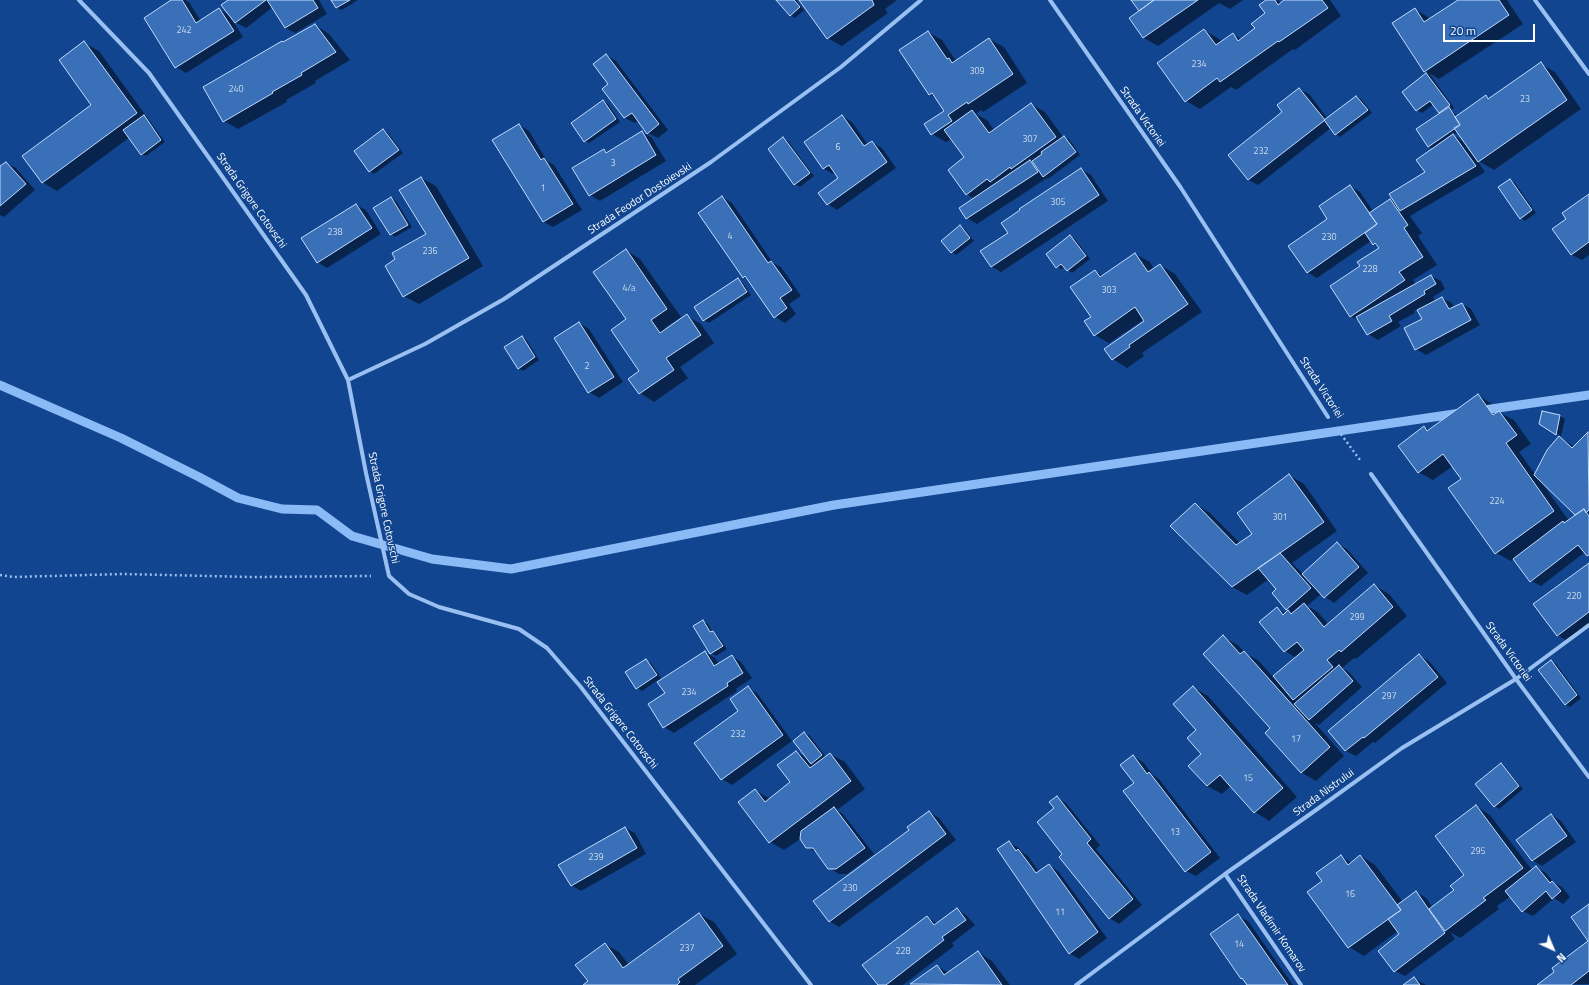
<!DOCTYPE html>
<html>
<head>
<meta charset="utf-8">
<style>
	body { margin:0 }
	#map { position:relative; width:1589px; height:985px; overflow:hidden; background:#11458f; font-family:"Titillium Web",sans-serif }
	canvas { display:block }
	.north { position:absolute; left:1533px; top:929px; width:40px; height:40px; -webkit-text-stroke:3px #11458f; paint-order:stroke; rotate:136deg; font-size:11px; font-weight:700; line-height:16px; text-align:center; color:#fff }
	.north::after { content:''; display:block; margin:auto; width:14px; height:18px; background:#fff; clip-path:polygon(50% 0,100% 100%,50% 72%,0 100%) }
	.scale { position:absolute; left:1443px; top:24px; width:92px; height:18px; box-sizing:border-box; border:2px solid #fff; border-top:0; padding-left:5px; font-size:12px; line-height:14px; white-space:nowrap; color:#fff; -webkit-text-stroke:3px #11458f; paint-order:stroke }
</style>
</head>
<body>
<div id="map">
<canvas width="1589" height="985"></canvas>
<div class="north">N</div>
<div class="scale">20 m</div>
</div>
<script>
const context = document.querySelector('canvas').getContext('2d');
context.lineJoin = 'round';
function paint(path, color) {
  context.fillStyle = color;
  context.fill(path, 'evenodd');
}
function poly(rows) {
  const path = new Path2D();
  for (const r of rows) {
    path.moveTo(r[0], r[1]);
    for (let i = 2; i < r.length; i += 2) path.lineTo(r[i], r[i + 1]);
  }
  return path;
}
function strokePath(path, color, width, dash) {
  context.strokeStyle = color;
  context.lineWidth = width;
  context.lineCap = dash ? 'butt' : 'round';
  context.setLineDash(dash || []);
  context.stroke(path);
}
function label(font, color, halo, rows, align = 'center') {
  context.font = font + ' "Titillium Web",sans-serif';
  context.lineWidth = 3;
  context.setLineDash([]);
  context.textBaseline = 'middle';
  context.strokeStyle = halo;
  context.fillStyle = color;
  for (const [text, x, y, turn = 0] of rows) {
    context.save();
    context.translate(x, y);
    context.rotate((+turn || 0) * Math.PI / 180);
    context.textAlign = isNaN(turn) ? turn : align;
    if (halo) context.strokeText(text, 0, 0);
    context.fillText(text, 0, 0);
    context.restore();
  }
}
paint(poly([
	[173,0,185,0,189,2,201,21,219,9,231,16,229,0,319,0,327,14,295,33,285,28,273,7,246,28,233,21,243,37,186,73,176,67,145,18],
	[332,0,358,0,342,10,337,8],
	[777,0,796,0,804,10,795,18,790,15],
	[800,0,897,0,885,9,888,13,842,46,827,38],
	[1132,0,1243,0,1230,9,1219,3,1158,46,1144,38,1130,18,1140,11],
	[1267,0,1277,0,1282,3,1286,0,1330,0,1341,16,1295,50,1293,49,1236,90,1231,87,1200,109,1186,101,1204,30,1219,39,1222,42,1233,34,1241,39,1256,28,1266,14],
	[1459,0,1507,0,1523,24,1439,79,1429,73,1454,108,1451,110,1457,116,1486,96,1490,99,1541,64,1555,72,1581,109,1494,170,1477,160,1485,172,1410,216,1422,233,1418,236,1437,265,1413,280,1416,284,1431,276,1441,281,1445,289,1433,297,1435,301,1442,298,1452,303,1454,308,1462,304,1471,309,1480,325,1426,355,1416,349,1423,319,1418,309,1414,311,1415,313,1398,322,1401,326,1378,340,1368,334,1361,322,1350,316,1361,266,1380,248,1374,244,1371,241,1317,278,1307,272,1329,220,1350,186,1360,192,1373,211,1390,200,1396,203,1427,172,1433,149,1428,146,1441,113,1434,104,1422,113,1417,110,1403,92,1428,73,1425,71,1415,9,1431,19],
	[1458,132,1466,143,1453,135],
	[315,25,329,34,350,60,315,81,316,83,286,100,287,102,238,129,224,121,284,43],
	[928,32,942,40,956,61,989,39,1004,47,1027,83,983,112,981,110,976,114,987,120,994,130,1031,104,1045,112,1063,137,1069,139,1080,155,1048,179,1047,178,977,224,967,218,960,208,975,199,966,194,966,158,952,139,946,142,932,134,945,112,937,99,929,94],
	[84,43,99,51,165,142,146,156,141,154,130,137,57,191,42,182,92,105],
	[606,55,616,61,668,130,658,138,648,133,639,120,635,123,625,118,603,89,610,85],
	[1299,89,1309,94,1328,119,1357,97,1361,99,1372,113,1340,137,1336,134,1331,128,1258,185,1249,180,1229,155,1283,112],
	[603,101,608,104,620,122,589,143,585,141],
	[842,116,852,122,868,145,872,142,882,148,896,168,837,210,828,204,840,178,835,172,833,174,823,168],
	[519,125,529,131,547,161,554,165,582,210,553,227,544,222,494,141],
	[383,130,388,133,403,153,374,174,369,171],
	[642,132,652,138,666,161,600,201,590,195,604,150,608,152],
	[783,138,788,141,814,176,800,187,795,184],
	[6,163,16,168,35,190,4,217,0,215,0,168],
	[1081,169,1091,175,1108,201,1001,272,992,267,982,252,1009,233],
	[421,178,436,186,483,266,419,304,404,296,427,234],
	[1510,180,1515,183,1536,213,1525,221,1521,218],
	[1589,195,1589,255,1582,260,1572,255,1553,229,1567,219],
	[722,197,732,203,773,263,781,267,801,296,789,304,796,314,785,323,775,317,750,281,743,277],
	[391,198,396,201,412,227,395,237,391,234],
	[356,205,366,210,381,234,327,268,317,262,303,238],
	[960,227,965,229,974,241,956,255,952,252],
	[1070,237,1075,239,1090,259,1072,273,1065,267,1062,269,1057,267],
	[626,250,640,259,681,317,665,328,666,330,687,316,701,324,714,343,680,367,688,378,654,402,640,393,641,371,627,319],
	[1135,254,1150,262,1154,269,1160,265,1175,274,1202,312,1142,353,1144,356,1127,368,1113,359,1146,321,1145,319,1109,343,1095,335,1093,317,1095,271,1103,276],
	[738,279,742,282,751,295,709,323,704,320,696,307],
	[579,323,589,329,623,382,599,398,589,392],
	[522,337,526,339,539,360,523,371,518,368],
	[1478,395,1492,404,1498,412,1514,420,1531,444,1519,452,1535,474,1548,450,1561,437,1560,438,1575,447,1589,433,1589,556,1585,552,1541,586,1531,581,1514,559,1511,561,1496,553,1462,479,1453,466,1433,480,1418,472,1424,428,1429,430],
	[1542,482,1576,515,1577,515,1569,521,1542,483],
	[1543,412,1560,416,1565,419,1561,436,1540,423],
	[1289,475,1304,484,1337,531,1292,563,1303,574,1337,543,1347,549,1368,573,1334,603,1321,594,1307,606,1318,612,1328,624,1374,585,1389,594,1407,616,1356,659,1354,658,1342,668,1349,672,1362,687,1319,725,1315,723,1344,756,1316,781,1302,773,1266,733,1272,729,1223,637,1238,645,1245,653,1259,661,1273,677,1296,658,1285,651,1260,622,1277,609,1286,614,1290,611,1273,593,1278,589,1269,579,1247,595,1232,587,1195,504,1210,513,1240,543,1253,534],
	[1589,564,1589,625,1567,641,1557,635],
	[703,621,708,624,712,632,717,635,727,649,716,656,711,653],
	[705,652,715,658,719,664,732,656,741,662,752,678,736,689,737,691,674,733,664,727,666,694],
	[1419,656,1429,661,1447,683,1375,743,1373,742,1356,756,1346,751,1329,731],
	[646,660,651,663,661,678,642,691,637,688],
	[1551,662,1556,664,1581,698,1570,707,1565,704],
	[1193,687,1208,696,1297,797,1269,821,1255,812,1231,786,1222,794,1207,786,1198,730],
	[748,688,757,693,792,741,732,785,722,779,695,743,739,711],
	[804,733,809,735,826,757,830,754,845,762,865,789,837,810,843,814,874,854,847,874,839,874,829,868,817,853,807,847,800,839,784,850,770,842,755,790,770,799,792,782,796,752,808,758],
	[1133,756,1143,762,1153,775,1159,779,1220,858,1196,876,1186,871,1135,783],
	[1501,764,1505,767,1523,789,1499,809,1495,806],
	[1057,798,1066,803,1100,845,1096,849,1142,905,1119,924,1109,918,1064,854,1055,808],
	[1476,806,1490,815,1532,870,1536,867,1546,873,1554,883,1562,887,1570,897,1563,904,1554,898,1533,916,1523,911,1511,896,1497,906,1499,909,1460,938,1450,932,1455,939,1405,976,1395,971,1401,935,1398,931,1364,956,1349,947,1309,892,1324,881,1341,856,1352,863,1361,856,1375,865,1403,902,1416,892,1426,898,1433,908,1455,891,1465,875],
	[929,812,939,818,956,840,839,927,829,921,910,830],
	[1552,815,1561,821,1576,842,1542,866,1532,860],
	[625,828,635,833,646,854,581,891,571,885],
	[1009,842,1019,848,1022,852,1028,856,1039,872,1049,865,1058,871,1107,938,1079,959,1069,953],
	[957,909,966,915,975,925,952,943,954,946,903,985,879,985,927,917,938,924],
	[699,914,714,922,737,954,695,985,584,985,589,981,605,944,619,952,629,965],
	[1238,916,1248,921,1293,985,1248,985],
	[1589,942,1589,984,1538,985,1556,972],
	[978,952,992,961,1010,985,912,984,937,966,949,973],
	[1414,978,1426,985,1405,985]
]), '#0007');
strokePath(poly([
	[0,385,121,438,199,477,238,498,282,509,317,510,352,536,432,559,511,569,834,505,1461,413],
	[1477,411,1589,395]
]), '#8bbbf6', 9);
const building = poly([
	[171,0,182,0,196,23,219,8,234,31,175,68,144,18,171,0],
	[228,0,266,0,235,23,221,5,228,0],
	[267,0,313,0,318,8,285,28,267,0],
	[331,0,350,0,336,8,331,0],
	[776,0,794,0,800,7,790,16,776,0],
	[799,0,872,0,874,5,827,39,799,0],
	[1131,0,1154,0,1139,11,1131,0],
	[1154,0,1198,0,1143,38,1129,18,1154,0],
	[1266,0,1275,0,1278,5,1284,0,1322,0,1328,8,1279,42,1278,41,1220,82,1217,78,1185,102,1157,63,1204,29,1216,45,1233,33,1238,41,1255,28,1251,24,1265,13,1259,5,1266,0],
	[1458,0,1499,0,1509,15,1424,72,1392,23,1415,8,1424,22,1458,0],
	[315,24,336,52,301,73,302,75,272,92,273,93,223,122,203,87,282,41,283,42,315,24],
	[928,31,947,59,949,58,952,63,989,38,1013,74,968,104,967,102,948,115,952,121,931,135,924,124,944,111,932,93,929,95,899,50,928,31],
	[84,41,137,113,42,183,22,156,91,105,59,60,84,41],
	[606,54,659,124,647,134,632,113,624,118,602,89,608,84,593,64,606,54],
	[1541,62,1567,100,1478,162,1454,128,1460,125,1455,117,1486,95,1488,99,1541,62],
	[1426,73,1450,105,1439,113,1430,101,1416,111,1402,92,1426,73],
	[1299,88,1325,120,1248,180,1228,155,1282,112,1277,105,1299,88],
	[1356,96,1368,110,1335,135,1324,120,1356,96],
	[603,100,616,119,584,142,571,123,603,100],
	[1031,103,1056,137,1011,169,1010,167,990,182,987,179,966,195,948,170,964,157,944,130,972,110,989,133,1031,103],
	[1449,107,1460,125,1428,147,1416,129,1449,107],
	[144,115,161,140,141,155,123,130,144,115],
	[842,115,864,146,872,141,887,162,827,205,818,193,838,178,829,165,823,169,804,142,842,115],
	[519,124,541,160,544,158,573,204,543,222,492,140,519,124],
	[383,129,399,150,369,172,354,151,383,129],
	[642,131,656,155,589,196,572,168,604,149,606,153,642,131],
	[1453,134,1476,166,1400,211,1389,194,1425,172,1416,160,1453,134],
	[1064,136,1076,152,1043,177,1032,161,1042,154,1041,152,1064,136],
	[783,137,810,173,794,185,768,149,783,137],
	[1030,160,1038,172,966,219,959,208,1030,160],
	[6,162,26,184,0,206,0,166,6,162],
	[1081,168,1099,195,991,267,980,251,1008,233,1001,223,1020,210,1019,209,1081,168],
	[421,177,469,258,403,297,385,266,395,259,392,253,426,234,399,190,421,177],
	[1510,179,1532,210,1520,219,1498,187,1510,179],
	[1350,185,1377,224,1307,273,1288,246,1327,219,1319,206,1350,185],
	[1589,194,1589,242,1571,255,1552,229,1566,219,1562,213,1589,194],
	[722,196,768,263,771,261,792,290,780,298,787,308,774,318,745,276,743,278,698,213,722,196],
	[391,197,408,225,390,235,373,208,391,197],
	[1390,199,1408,225,1404,228,1423,257,1399,272,1405,280,1350,317,1330,286,1360,266,1357,262,1379,248,1375,243,1373,245,1365,233,1377,224,1369,213,1390,199],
	[356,204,372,228,317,263,301,238,356,204],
	[960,225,970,238,951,253,941,241,960,225],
	[1070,235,1086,256,1067,271,1061,264,1056,268,1046,254,1070,235],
	[626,249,667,309,651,320,660,333,687,314,701,335,666,358,674,370,639,394,628,379,639,371,611,330,626,319,593,272,626,249],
	[1135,253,1148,272,1160,264,1188,304,1129,345,1130,347,1112,360,1104,349,1144,321,1135,307,1094,336,1084,321,1091,317,1070,287,1095,270,1100,277,1135,253],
	[1431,275,1436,284,1424,291,1425,294,1389,316,1392,321,1367,335,1356,317,1431,275],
	[738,278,747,292,703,321,694,307,738,278],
	[1442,297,1449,309,1462,303,1471,320,1415,350,1404,328,1422,319,1417,310,1442,297],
	[579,322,614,377,588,393,554,338,579,322],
	[522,336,535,357,518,369,504,347,522,336],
	[1478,394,1493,415,1499,411,1517,435,1506,443,1554,511,1495,554,1448,488,1461,479,1443,454,1418,473,1398,446,1424,426,1427,431,1478,394],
	[1542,411,1560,415,1556,435,1539,424,1542,411],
	[1588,432,1589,510,1586,513,1584,509,1575,515,1534,475,1547,450,1559,436,1572,448,1588,432],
	[1289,474,1324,522,1232,587,1170,526,1195,503,1236,545,1252,534,1237,513,1289,474],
	[1584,509,1589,516,1589,555,1587,556,1578,545,1530,582,1513,559,1563,521,1564,523,1584,509],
	[1337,542,1359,567,1324,598,1302,574,1337,542],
	[1280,553,1311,588,1286,610,1272,593,1276,589,1258,568,1280,553],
	[1589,563,1589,612,1557,636,1533,604,1589,563],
	[1374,584,1393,607,1341,652,1339,650,1327,660,1333,667,1293,700,1273,676,1304,650,1297,642,1284,652,1259,622,1277,607,1283,615,1288,610,1291,614,1304,603,1324,627,1374,584],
	[703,620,710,632,713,631,723,646,710,654,693,626,703,620],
	[1223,635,1240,654,1244,651,1330,747,1301,773,1265,733,1270,728,1203,654,1223,635],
	[705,651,714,666,732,655,743,673,727,683,728,686,663,728,648,704,665,693,657,682,705,651],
	[1419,654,1438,677,1364,738,1363,737,1345,751,1328,731,1419,654],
	[646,659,657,675,636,689,625,672,646,659],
	[1551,660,1577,695,1565,705,1538,670,1551,660],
	[1339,665,1353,681,1309,720,1294,704,1339,665],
	[748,686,783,735,721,780,694,743,738,711,730,699,748,686],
	[1193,686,1283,788,1254,813,1220,775,1207,786,1188,766,1201,754,1187,738,1196,730,1173,704,1193,686],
	[804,732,822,755,811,764,793,741,804,732],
	[796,751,810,768,830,753,851,781,769,843,738,802,755,789,765,802,790,782,777,765,796,751],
	[1133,755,1147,774,1149,772,1211,852,1185,872,1123,791,1134,783,1120,765,1133,755],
	[1501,763,1519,786,1494,807,1475,784,1501,763],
	[1057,796,1091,839,1087,843,1133,899,1109,919,1059,857,1062,854,1037,822,1054,808,1049,802,1057,796],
	[1476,805,1523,868,1483,898,1486,900,1445,931,1429,909,1454,890,1450,886,1464,875,1435,836,1476,805],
	[834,807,865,848,836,869,828,869,813,848,806,848,800,839,801,831,834,807],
	[929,811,946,834,829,922,813,901,909,830,907,827,929,811],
	[1551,814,1567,836,1532,861,1516,840,1551,814],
	[625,827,637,848,571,886,558,865,625,827],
	[1009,841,1016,851,1018,849,1036,873,1049,864,1098,932,1069,954,997,849,1009,841],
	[1341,855,1348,865,1360,855,1401,910,1348,948,1307,892,1322,881,1316,873,1341,855],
	[1536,866,1550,883,1552,881,1561,891,1552,899,1546,891,1522,912,1505,891,1536,866],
	[1416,891,1445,933,1394,972,1378,951,1399,934,1388,919,1401,910,1397,905,1416,891],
	[1589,904,1589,971,1571,985,1537,985,1554,972,1552,968,1588,941,1571,917,1589,904],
	[957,908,966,920,942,937,944,940,886,985,878,985,862,965,927,916,934,925,957,908],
	[699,913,723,946,678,979,680,982,677,985,583,985,588,981,575,965,605,943,623,968,699,913],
	[1238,914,1288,985,1247,985,1242,978,1241,979,1210,934,1238,914],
	[978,951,1002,985,910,984,937,965,944,975,978,951],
	[1414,977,1420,985,1403,985,1414,977]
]);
paint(building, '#3970b8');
strokePath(building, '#c1dbfd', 1);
strokePath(poly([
	[1338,430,1360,460],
	[0,575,14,577,123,574,252,577,371,576]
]), '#9ac0f2', 2.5, [2, 3]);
strokePath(poly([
	[79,0,149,73,306,295,348,380,366,473,389,576,409,594,439,607,519,629,547,648,580,686,811,985],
	[1050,0,1181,188,1328,417],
	[1535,0,1589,74],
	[348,380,425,344,504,299,711,162,841,67,921,0],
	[1371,474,1516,679,1589,777],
	[1225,874,1301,985],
	[1076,985,1225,874,1316,810,1402,748,1516,679,1589,625]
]), '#9ac0f2', 4);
label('9px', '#cedbed', null, [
	["242",184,31],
	["234",1199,65],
	["309",977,72],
	["240",236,90],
	["23",1525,100],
	["307",1030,140],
	["6",838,148],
	["232",1261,152],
	["3",613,164],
	["1",543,189],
	["305",1058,203],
	["238",335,233],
	["4",730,237],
	["230",1329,238],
	["236",430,252],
	["228",1370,270],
	["4/a",629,289],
	["303",1109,291],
	["2",587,367],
	["224",1497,502],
	["301",1280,518],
	["220",1574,597],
	["299",1357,618],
	["234",689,693],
	["297",1389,697],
	["232",738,735],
	["17",1296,740],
	["15",1248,779],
	["13",1175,833],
	["295",1478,852],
	["239",596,858],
	["230",850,889],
	["16",1350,895],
	["11",1060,913],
	["14",1239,945],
	["237",687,949],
	["228",903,952]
]);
label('11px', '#fff', '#11458f', [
	["Strada Victoriei",1142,117,55],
	["Strada Feodor Dostoievski",640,199,-33],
	["Strada Grigore Cotovschi",251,201,55],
	["Strada Victoriei",1321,388,57],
	["Strada Grigore Cotovschi",383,508,78],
	["Strada Victoriei",1508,652,54],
	["Strada Grigore Cotovschi",620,723,52],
	["Strada Nistrului",1324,793,-36],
	["Strada Vladimir Komarov",1271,924,56]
]);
</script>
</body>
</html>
